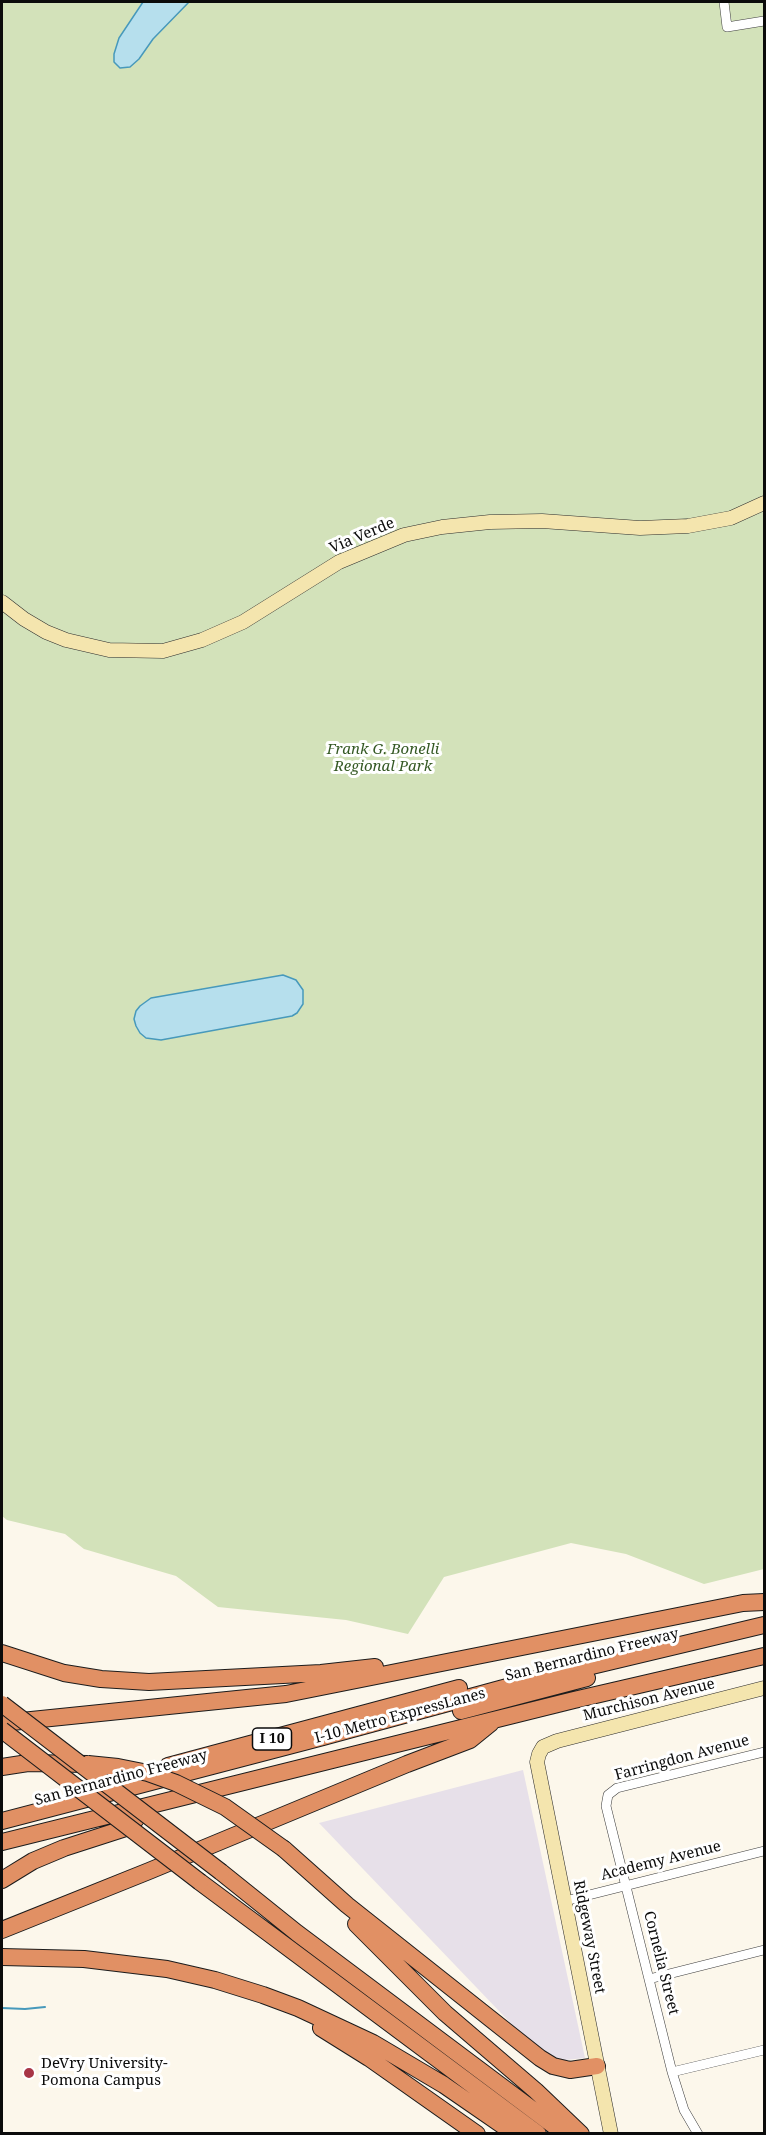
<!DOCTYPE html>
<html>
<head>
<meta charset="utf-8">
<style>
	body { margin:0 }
	#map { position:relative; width:766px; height:2135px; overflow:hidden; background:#fcf7eb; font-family:"Noto Serif",serif }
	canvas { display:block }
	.frame { position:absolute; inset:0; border:3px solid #0b0b0b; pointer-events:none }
</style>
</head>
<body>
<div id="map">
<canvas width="766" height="2135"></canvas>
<div class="frame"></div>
</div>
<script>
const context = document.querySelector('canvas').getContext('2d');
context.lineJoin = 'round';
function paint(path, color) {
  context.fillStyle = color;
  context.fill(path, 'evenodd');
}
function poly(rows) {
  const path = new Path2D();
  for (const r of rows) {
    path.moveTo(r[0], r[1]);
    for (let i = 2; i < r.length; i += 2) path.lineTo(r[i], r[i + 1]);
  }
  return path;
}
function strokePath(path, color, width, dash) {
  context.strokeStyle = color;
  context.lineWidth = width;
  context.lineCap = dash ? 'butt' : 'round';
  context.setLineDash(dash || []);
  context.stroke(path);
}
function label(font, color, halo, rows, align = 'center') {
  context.font = font + ' "Noto Serif",serif';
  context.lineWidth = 6;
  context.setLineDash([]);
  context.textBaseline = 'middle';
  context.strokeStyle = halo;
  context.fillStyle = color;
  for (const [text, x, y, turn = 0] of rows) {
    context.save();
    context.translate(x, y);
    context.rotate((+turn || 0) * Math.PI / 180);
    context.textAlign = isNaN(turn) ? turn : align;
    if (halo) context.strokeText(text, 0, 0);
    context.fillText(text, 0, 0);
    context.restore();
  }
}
paint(poly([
	[523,1770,585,2058,555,2061,522,2035,319,1823]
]), '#e7e0e9');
paint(poly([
	[2,2,764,2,764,1569,704,1584,626,1554,571,1543,444,1577,408,1634,346,1620,218,1607,176,1576,84,1549,65,1534,7,1520,2,1516]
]), '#d3e2ba');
const water = poly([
	[143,2,189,2,153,39,139,59,130,67,120,68,114,62,114,54,119,38,143,2],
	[283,975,296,980,303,990,303,1004,297,1013,292,1016,161,1040,146,1038,140,1033,136,1026,134,1019,136,1011,140,1006,151,998,283,975]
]);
paint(water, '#b6dfed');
strokePath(water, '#4799bb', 1.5);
strokePath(poly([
	[2,2008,25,2009,45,2007]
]), '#4799bb', 2);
const street = poly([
	[724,2,727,27,764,21],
	[565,1901,764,1851],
	[649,1979,764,1950],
	[672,2072,764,2050],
	[698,2134,684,2110,672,2072,606,1806,608,1795,617,1788,764,1752]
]);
const secondary = poly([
	[2,602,24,619,46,632,66,640,109,650,163,651,202,640,243,622,339,562,404,535,442,527,490,522,542,521,640,528,688,526,731,518,764,503],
	[611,2134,537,1762,539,1754,543,1747,557,1741,764,1688]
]);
const highway = poly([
	[2,1653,64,1673,101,1679,149,1682,321,1673,375,1667],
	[461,1711,587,1678],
	[2,1723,286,1694,743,1603,764,1602],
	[168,1766,459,1688],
	[2,1767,28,1763,87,1764],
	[2,1821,323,1737,533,1680,764,1625],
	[2,1842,574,1700,764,1656],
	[284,1849,347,1905,540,2058,553,2066,570,2070,597,2066],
	[221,1872,297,1933,565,2134],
	[2,1880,33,1861,64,1848,126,1828,136,1819],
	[200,1882,538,2134],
	[356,1924,445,2013,536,2091,581,2134],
	[2,1930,149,1871,407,1764,470,1740,491,1723],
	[2,1957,84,1959,167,1969,215,1980,263,1995,298,2008,373,2043,444,2085,515,2134],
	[321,2028,369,2058,477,2134]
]);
strokePath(street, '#3e3e3e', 10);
strokePath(secondary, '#2d2d2d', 15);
strokePath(highway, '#1c1c1c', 18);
strokePath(street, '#fff', 9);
strokePath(secondary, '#f4e5ae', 14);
strokePath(highway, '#e19064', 16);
const highwayBridge = poly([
	[2,1704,221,1872],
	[2,1730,200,1882],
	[88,1764,118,1767,148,1773,176,1783,225,1807,284,1849]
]);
strokePath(highwayBridge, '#1c1c1c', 18, []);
strokePath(highwayBridge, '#e19064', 16);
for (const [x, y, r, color] of [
	[29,2073,6,"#a83647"]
]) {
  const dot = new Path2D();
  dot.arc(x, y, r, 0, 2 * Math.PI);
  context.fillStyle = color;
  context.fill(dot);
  strokePath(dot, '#fff', 2);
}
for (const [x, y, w] of [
	[272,1739,39]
]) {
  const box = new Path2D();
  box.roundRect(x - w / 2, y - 11, w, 22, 4.5);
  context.fillStyle = '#fff';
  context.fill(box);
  strokePath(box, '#0b0b0b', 1.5);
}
label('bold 14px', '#0b0b0b', null, [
	["I 10",272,1739]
]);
label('15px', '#0b0b0b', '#fff', [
	["Via Verde",362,536,-23],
	["San Bernardino Freeway",592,1655,-14],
	["Murchison Avenue",649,1700,-14],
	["I-10 Metro ExpressLanes",400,1716,-15],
	["Farringdon Avenue",682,1758,-15],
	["San Bernardino Freeway",121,1778,-15],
	["Academy Avenue",661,1861,-14],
	["Ridgeway Street",589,1937,79],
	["Cornelia Street",661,1963,76]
]);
label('italic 15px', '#355924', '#fff', [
	["Frank G. Bonelli",383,750],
	["Regional Park",383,767]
]);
label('15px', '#0b0b0b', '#fff', [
	["DeVry University-",41,2064],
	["Pomona Campus",41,2081]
], 'left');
</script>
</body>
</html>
